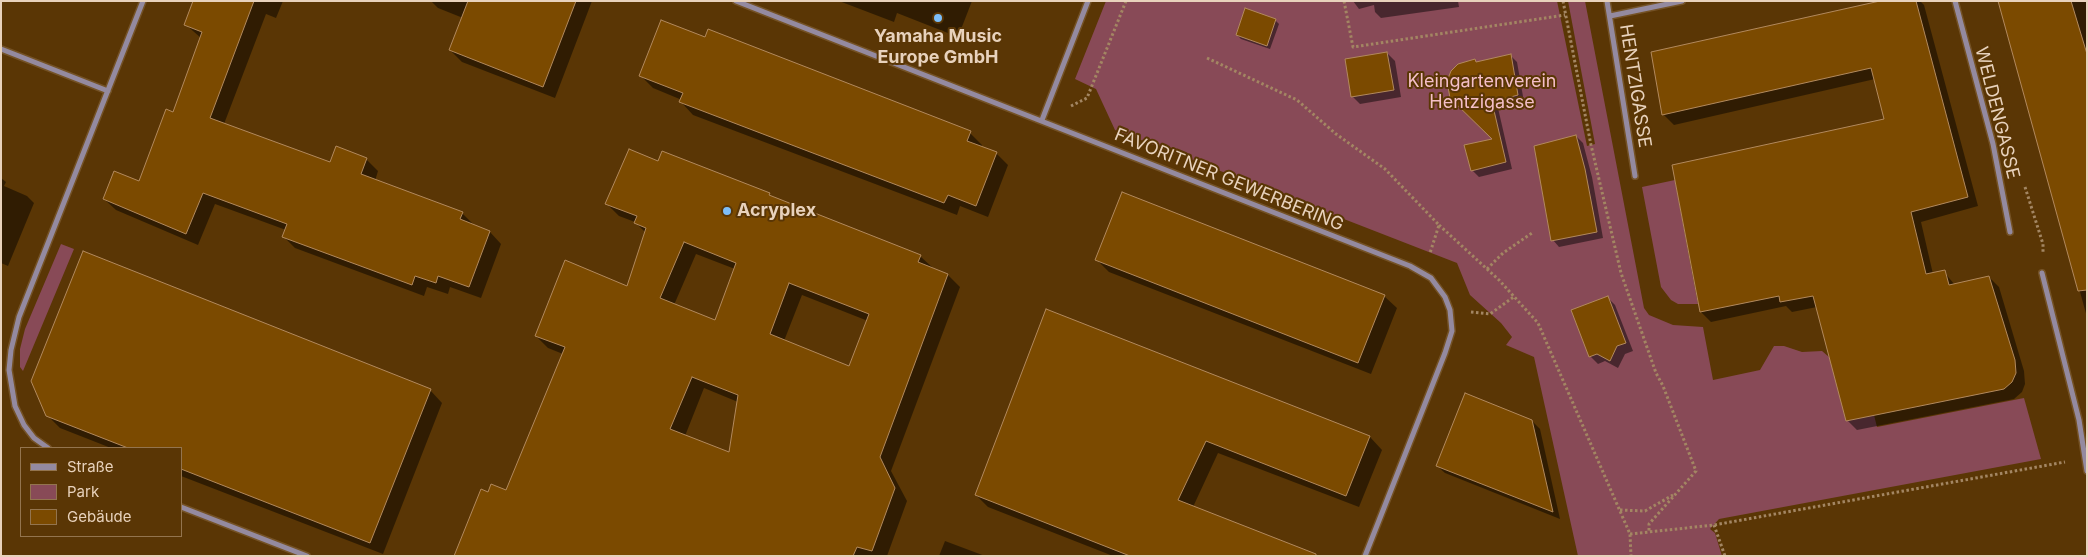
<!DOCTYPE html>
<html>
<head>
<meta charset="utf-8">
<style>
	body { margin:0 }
	#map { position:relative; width:2088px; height:557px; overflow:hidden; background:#5a3605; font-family:Inter,sans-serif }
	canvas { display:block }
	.frame { position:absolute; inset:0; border:2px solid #e8d2bc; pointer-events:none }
	.legend { position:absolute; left:20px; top:447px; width:162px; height:90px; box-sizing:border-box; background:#5a3605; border:1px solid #93744e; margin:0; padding:6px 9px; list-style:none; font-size:15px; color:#e8d2bc }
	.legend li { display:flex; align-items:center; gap:10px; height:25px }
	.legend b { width:25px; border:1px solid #93744e }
</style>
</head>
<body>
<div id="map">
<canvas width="2088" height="557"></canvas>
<div class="frame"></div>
<ul class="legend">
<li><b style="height:6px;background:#948aa0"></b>Straße</li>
<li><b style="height:14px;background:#884a57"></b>Park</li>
<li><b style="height:14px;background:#7b4a00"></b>Gebäude</li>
</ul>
</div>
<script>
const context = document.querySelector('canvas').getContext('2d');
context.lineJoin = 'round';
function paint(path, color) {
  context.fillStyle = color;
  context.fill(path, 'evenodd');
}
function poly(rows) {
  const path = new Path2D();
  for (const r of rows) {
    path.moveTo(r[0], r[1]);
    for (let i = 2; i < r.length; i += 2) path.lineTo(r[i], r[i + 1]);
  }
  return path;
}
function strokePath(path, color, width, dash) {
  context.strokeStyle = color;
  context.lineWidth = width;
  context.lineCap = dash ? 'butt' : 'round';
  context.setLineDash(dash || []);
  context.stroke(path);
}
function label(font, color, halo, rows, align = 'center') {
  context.font = font + ' Inter,sans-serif';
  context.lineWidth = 4;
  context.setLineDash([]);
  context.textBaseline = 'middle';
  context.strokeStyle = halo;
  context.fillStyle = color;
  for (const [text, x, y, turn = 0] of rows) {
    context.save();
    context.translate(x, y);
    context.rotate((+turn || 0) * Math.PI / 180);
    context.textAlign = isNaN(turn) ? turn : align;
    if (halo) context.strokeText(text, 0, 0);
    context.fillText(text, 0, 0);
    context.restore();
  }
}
paint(poly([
	[1106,1,1557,1,1587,146,1595,144,1568,1,1585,1,1644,308,1649,315,1673,325,1703,327,1713,380,1760,370,1774,346,1784,346,1802,352,1822,351,1829,357,1874,415,1877,427,2024,398,2041,459,1719,519,1710,529,1715,533,1722,556,1578,556,1534,357,1506,345,1512,337,1501,323,1470,295,1457,263,1115,130,1096,89,1075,79],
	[1675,180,1692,273,1698,304,1678,304,1671,300,1661,287,1642,187],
	[61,244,74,249,23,371,20,367,20,349,25,329]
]), '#884a57');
paint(poly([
	[194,1,283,1,276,18,266,14,224,124,331,164,366,159,378,171,375,181,462,213,474,225,490,232,501,244,481,298,450,287,448,294,427,287,424,296,295,248,283,236,286,230,215,204,198,245,116,210,104,199,140,183,173,113,201,38,185,24],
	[431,1,592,1,555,98,462,62,450,50,463,18,438,8],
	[839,1,972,1,958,37,897,13,894,22],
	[1353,1,1458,1,1459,7,1381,18,1375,12,1374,5,1359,9],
	[1887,1,1920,1,1924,5,1978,206,1921,222,1933,274,1944,272,1955,285,1989,277,1999,287,2024,371,2025,384,2022,392,2014,399,1857,430,1847,420,1817,307,1792,312,1786,306,1711,322,1701,312,1885,120,1875,79,1674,125,1664,115,1652,53],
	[1999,1,2087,1,2087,317],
	[1275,20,1279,24,1270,49,1241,39,1237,35],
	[1387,53,1395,61,1401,97,1360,104,1352,96],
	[1510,55,1517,62,1524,102,1498,108,1512,169,1479,177,1472,170,1494,139,1477,63],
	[641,76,970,133,982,145,981,147,996,153,1008,165,988,217,960,206,957,215,693,115,681,102,682,100,653,88],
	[1576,136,1583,143,1592,177,1603,238,1559,247,1553,240],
	[659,162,769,194,773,198,920,256,933,268,948,275,960,287,891,471,907,501,887,556,455,556,489,494,506,491,563,354,548,348,536,336,628,288,646,233,635,222,619,216,607,204],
	[696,254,735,269,716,322,674,305],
	[802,295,868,321,850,368,784,341],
	[704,388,738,402,730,453,685,436],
	[1,178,6,182,4,186,27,196,34,203,8,266,1,263],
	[1097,260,1384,296,1397,308,1371,374,1109,272],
	[1607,297,1615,305,1633,351,1625,354,1618,368,1605,361,1598,364,1590,356],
	[1047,310,1370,437,1382,450,1359,507,1218,453,1193,507,1318,556,1113,556,988,507,976,495],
	[430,390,442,403,383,554,181,476,181,448,111,448,60,428,47,415],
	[1532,421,1540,429,1560,519,1445,473,1437,466],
	[945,541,985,556,939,556]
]), '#0007');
const building = poly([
	[193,1,254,1,210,118,330,162,336,146,367,158,361,174,463,212,460,219,490,231,469,287,438,276,436,283,415,276,412,285,282,237,287,224,203,193,186,234,103,199,114,171,139,181,166,109,173,112,202,32,184,25,193,1],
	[468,1,576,1,543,87,449,50,468,1],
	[1880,1,1916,1,1968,197,1911,212,1926,274,1945,270,1949,285,1989,276,2015,360,2016,373,2012,382,2004,389,1846,421,1813,296,1780,302,1779,296,1700,312,1672,165,1884,119,1871,68,1662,115,1651,52,1880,1],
	[1998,1,2071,1,2087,54,2087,290,2078,291,1998,1],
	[1245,8,1276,19,1267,46,1236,35,1245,8],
	[661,20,705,37,708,29,971,131,967,141,997,152,976,206,948,195,944,203,679,102,683,93,639,76,661,20],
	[1387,52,1394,90,1351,97,1345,59,1387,52],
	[1511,54,1518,95,1492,102,1506,162,1471,171,1464,145,1492,139,1450,98,1447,81,1451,71,1458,64,1475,59,1476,62,1511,54],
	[1576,135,1585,169,1597,232,1551,241,1534,146,1576,135],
	[629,149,658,161,662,151,770,193,769,195,921,255,918,262,948,274,880,457,895,488,872,551,857,547,853,556,454,556,481,489,488,492,491,484,506,490,565,347,535,336,565,260,627,286,646,228,634,223,637,216,605,204,629,149],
	[684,242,736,263,715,320,660,298,684,242],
	[789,283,869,314,849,366,770,334,789,283],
	[692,377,738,395,729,452,670,429,692,377],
	[1122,192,1385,295,1358,363,1095,260,1122,192],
	[83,251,431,389,370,543,181,469,181,448,128,448,46,416,31,381,83,251],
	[1608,296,1626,343,1617,346,1610,361,1597,354,1589,357,1571,310,1608,296],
	[1046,309,1370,436,1346,496,1206,441,1178,500,1316,554,1316,556,1130,556,975,495,1046,309],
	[1465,393,1532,420,1553,512,1436,466,1465,393]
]);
paint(building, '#7b4a00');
strokePath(building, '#b2895d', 1);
const street = poly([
	[736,1,1410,266,1431,278,1445,297,1450,310,1452,331,1445,353,1365,556],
	[1607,1,1635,176],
	[1955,1,1993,144,2010,232],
	[1610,16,1682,1],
	[1,49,108,91],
	[1042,120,1088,1],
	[2042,273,2079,420,2087,471],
	[48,448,34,438,24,425,15,406,9,370,11,350,19,317,143,1],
	[181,507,307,556]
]);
strokePath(street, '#745226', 8);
strokePath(poly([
	[1344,1,1353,47,1565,15],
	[1563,1,1591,145,1621,273,1656,373,1663,386,1696,471,1649,524,1649,532],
	[1207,58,1297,100,1336,134,1385,169,1439,225,1430,253],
	[1071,106,1087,98,1126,1],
	[2025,187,2043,244,2043,253],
	[1439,225,1499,280,1538,323,1630,534,1631,556],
	[1487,269,1503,253,1532,233],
	[1471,312,1490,314,1515,296],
	[1620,510,1645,511,1673,495],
	[1714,525,1725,556],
	[1630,534,1714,525,2065,462]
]), '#a38663', 3, [2.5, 2.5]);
strokePath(street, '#948aa0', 5);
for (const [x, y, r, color] of [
	[938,18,5,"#7dbef9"],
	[727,211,5,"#7dbef9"]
]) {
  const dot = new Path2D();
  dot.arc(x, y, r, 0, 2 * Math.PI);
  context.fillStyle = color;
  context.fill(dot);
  strokePath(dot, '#5a3605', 2);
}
label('bold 18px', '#e8d2bc', '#5a3605', [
	["Yamaha Music",938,37],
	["Europe GmbH",938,58],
	["Acryplex",737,211,"left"]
]);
label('18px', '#f4bfc8', '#5a3605', [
	["Kleingartenverein",1482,82],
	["Hentzigasse",1482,103]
]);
label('18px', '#e8d2bc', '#5a3605', [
	["HENTZIGASSE",1635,86,81],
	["WELDENGASSE",1997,113,76],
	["FAVORITNER GEWERBERING",1229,180,22]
]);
</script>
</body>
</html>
